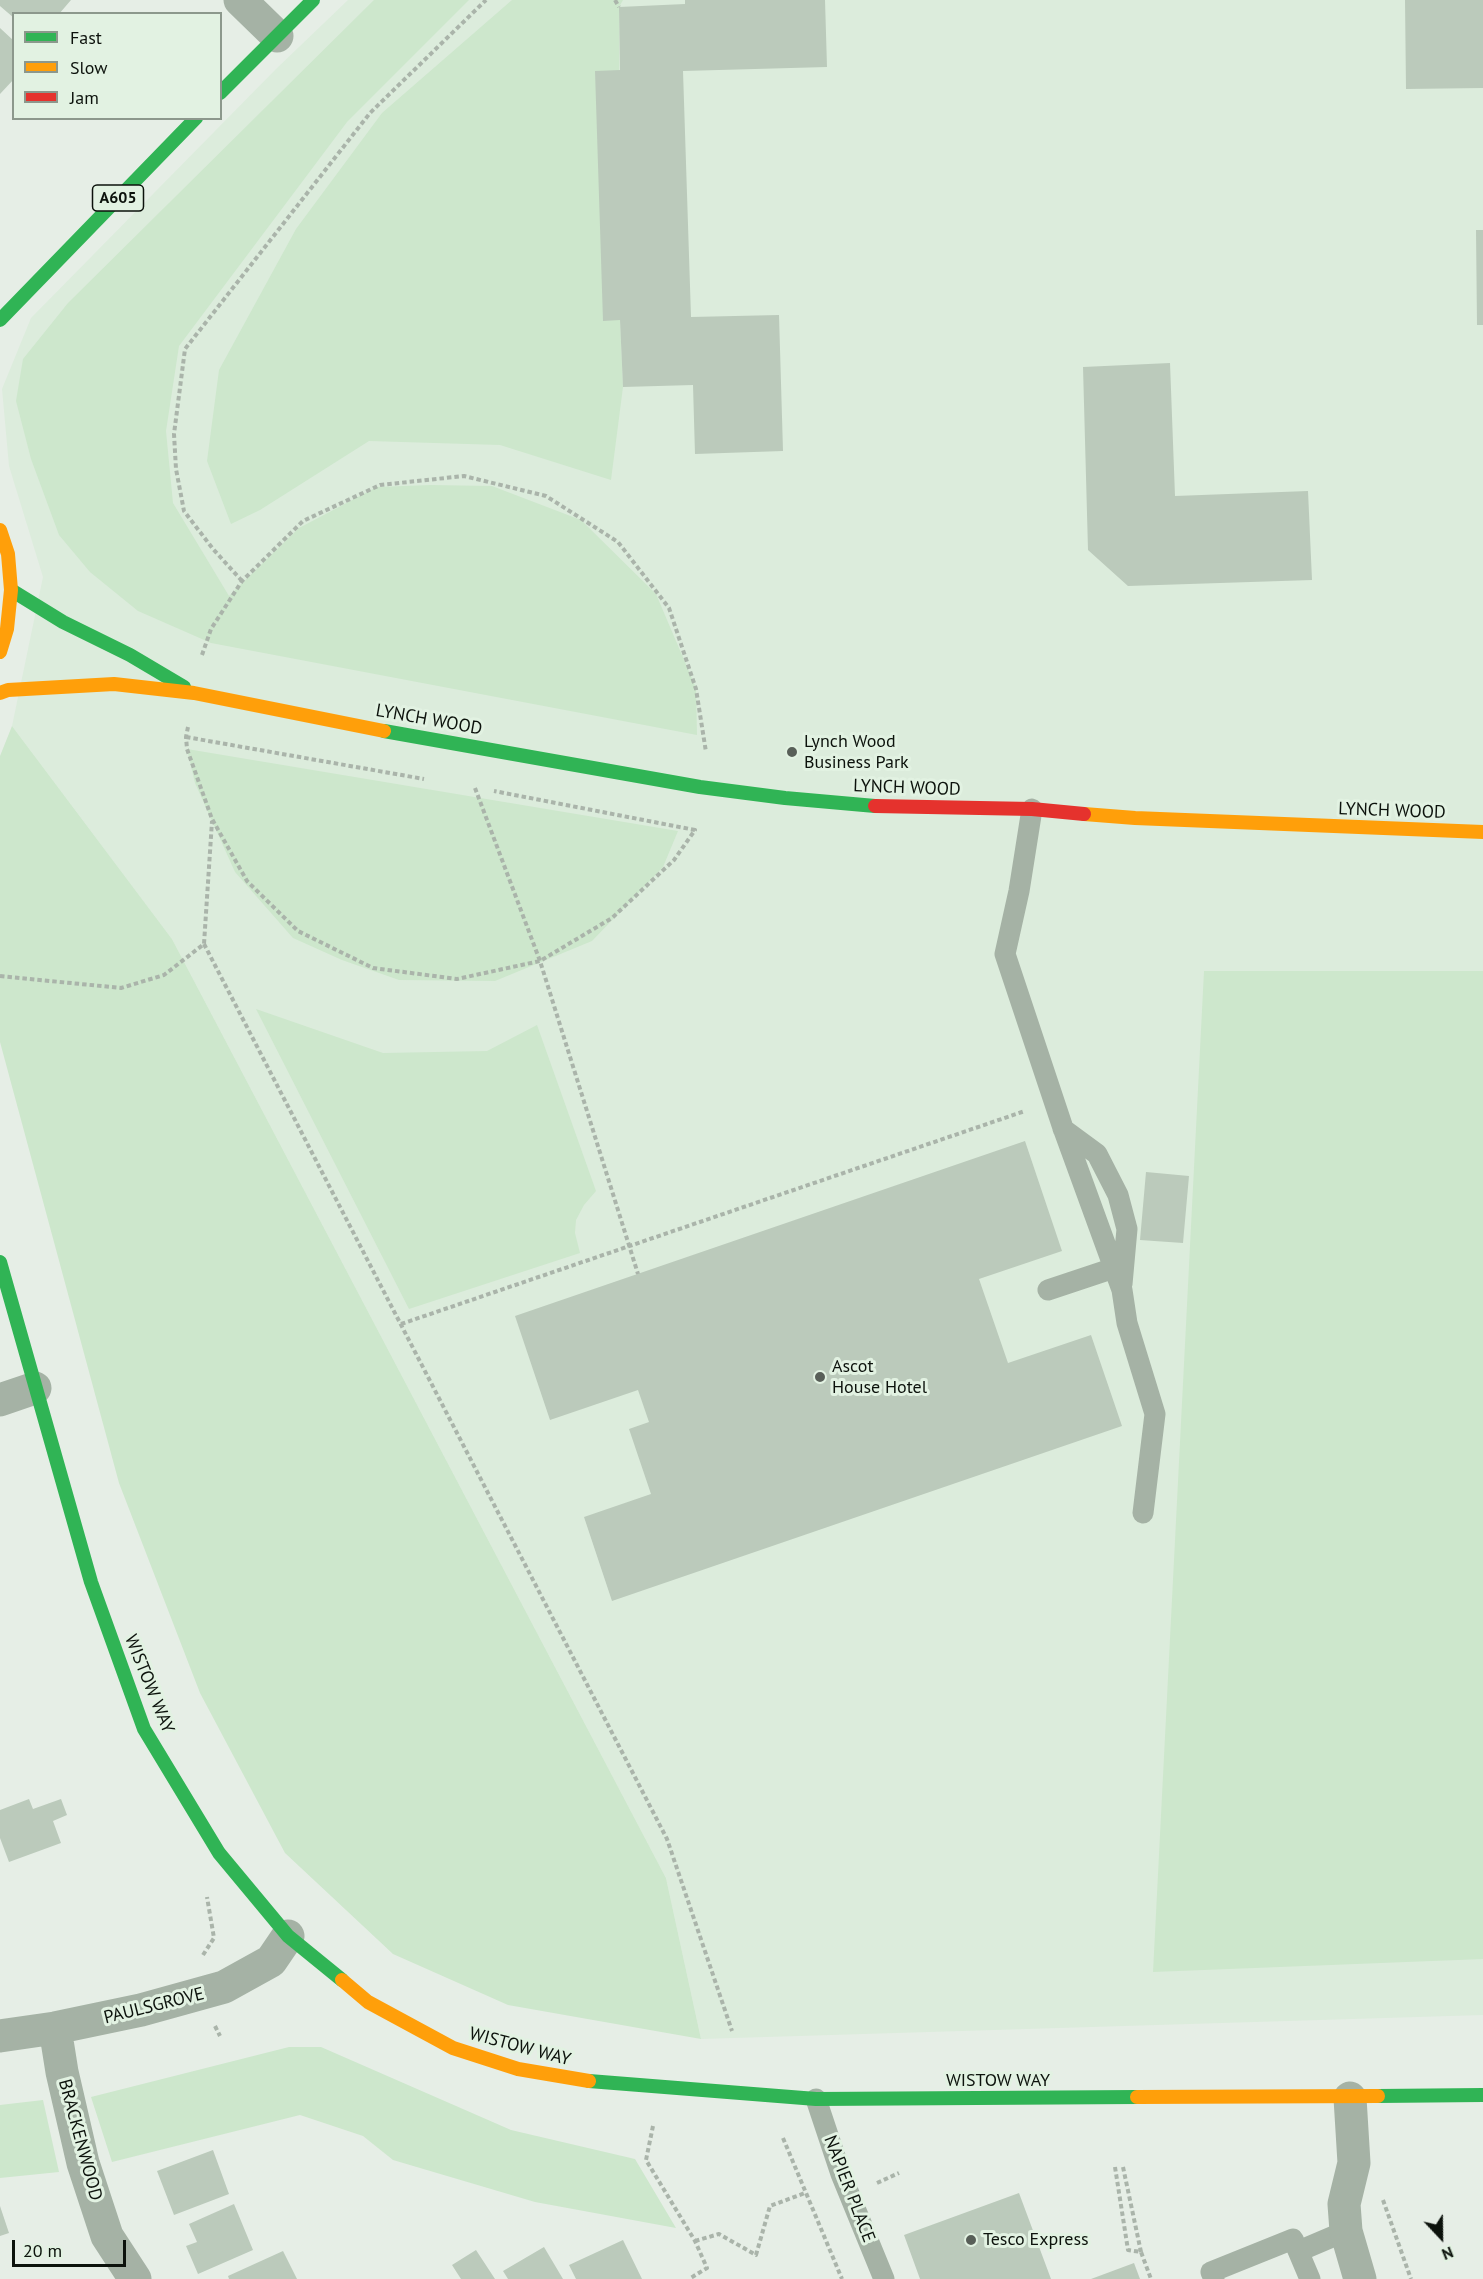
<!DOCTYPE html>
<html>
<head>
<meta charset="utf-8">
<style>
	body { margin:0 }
	#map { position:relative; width:1483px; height:2279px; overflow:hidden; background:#e6eee6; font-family:"PT Sans",sans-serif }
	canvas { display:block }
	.legend { position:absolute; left:12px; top:12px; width:210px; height:108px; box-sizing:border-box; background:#e2f2e2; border:2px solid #8c988c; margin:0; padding:8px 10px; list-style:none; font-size:18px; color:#0c120c }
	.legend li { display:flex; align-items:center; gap:12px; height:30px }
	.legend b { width:30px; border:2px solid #8c988c }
	.north { position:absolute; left:1411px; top:2207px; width:60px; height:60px; -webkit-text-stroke:4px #e2f2e2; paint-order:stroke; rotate:158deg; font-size:16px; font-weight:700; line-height:24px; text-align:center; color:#0c120c }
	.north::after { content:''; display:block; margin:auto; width:21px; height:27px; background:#0c120c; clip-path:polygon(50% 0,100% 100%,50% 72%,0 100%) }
	.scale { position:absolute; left:12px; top:2240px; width:114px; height:27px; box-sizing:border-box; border:3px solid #0c120c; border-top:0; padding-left:8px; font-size:18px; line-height:21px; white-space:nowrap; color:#0c120c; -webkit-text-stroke:4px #e2f2e2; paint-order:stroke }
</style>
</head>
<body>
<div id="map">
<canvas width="1483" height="2279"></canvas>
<ul class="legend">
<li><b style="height:8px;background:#30b455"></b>Fast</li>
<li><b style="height:8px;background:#ff9f0a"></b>Slow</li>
<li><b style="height:8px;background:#e5322d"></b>Jam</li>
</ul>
<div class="north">N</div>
<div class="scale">20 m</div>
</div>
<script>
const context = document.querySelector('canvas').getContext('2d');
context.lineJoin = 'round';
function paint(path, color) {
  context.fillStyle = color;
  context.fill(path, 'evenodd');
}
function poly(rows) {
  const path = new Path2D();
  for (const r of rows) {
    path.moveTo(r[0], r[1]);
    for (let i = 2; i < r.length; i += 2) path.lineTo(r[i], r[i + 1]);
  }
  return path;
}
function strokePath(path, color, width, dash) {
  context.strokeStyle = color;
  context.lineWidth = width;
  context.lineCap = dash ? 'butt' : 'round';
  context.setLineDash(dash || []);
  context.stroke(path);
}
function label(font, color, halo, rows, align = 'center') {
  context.font = font + ' "PT Sans",sans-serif';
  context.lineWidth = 6;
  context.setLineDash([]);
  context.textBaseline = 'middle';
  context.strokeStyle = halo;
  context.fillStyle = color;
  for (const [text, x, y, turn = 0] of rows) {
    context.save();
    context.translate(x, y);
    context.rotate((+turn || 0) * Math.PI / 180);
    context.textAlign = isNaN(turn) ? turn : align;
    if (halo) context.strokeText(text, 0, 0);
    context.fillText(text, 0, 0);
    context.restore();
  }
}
paint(poly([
	[348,0,1483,0,1483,2015,701,2039,666,1878,172,939,12,726,43,577,9,466,2,389,31,318,276,69]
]), '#dcecdc');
paint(poly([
	[374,0,469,0,347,122,179,346,166,431,173,503,229,596,299,528,377,487,431,485,492,486,581,520,656,594,696,688,697,735,211,643,138,611,90,572,59,535,31,459,16,401,23,359,68,303],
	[512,0,623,0,619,7,620,320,623,387,611,480,500,445,369,441,260,510,231,524,207,461,219,370,296,229,382,113],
	[12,726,172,939,666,1878,701,2039,508,2005,393,1954,285,1853,200,1693,119,1483,0,1042,0,756],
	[187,749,678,831,663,867,592,941,495,981,399,980,342,960,293,938,235,872,195,783],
	[1204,971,1483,971,1483,1959,1153,1972],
	[256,1009,383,1053,487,1051,537,1025,596,1191,584,1205,576,1220,575,1233,580,1253,409,1309],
	[289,2047,321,2047,511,2130,635,2159,676,2228,535,2202,393,2160,363,2136,300,2115,112,2162,91,2097],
	[43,2100,59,2172,0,2178,0,2105]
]), '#cde7cc');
paint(poly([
	[0,0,71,0,59,14,14,14,14,18,0,6],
	[685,0,825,0,827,67,683,71,691,317,779,315,783,451,695,454,693,385,623,387,620,320,603,321,595,71,620,70,619,7,685,4],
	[1405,0,1483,0,1483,88,1406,89],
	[0,28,14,41,14,79,0,94],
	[1476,230,1483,230,1483,325,1477,325],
	[1170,363,1175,496,1308,491,1312,580,1128,586,1088,550,1083,367],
	[1025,1141,1062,1251,979,1279,1008,1363,1091,1335,1122,1426,612,1601,584,1517,651,1494,629,1429,649,1422,638,1390,550,1420,515,1316],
	[1146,1172,1189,1176,1183,1243,1140,1240],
	[29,1799,33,1809,61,1799,67,1815,53,1821,61,1843,9,1862,0,1838,0,1810],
	[213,2150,229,2194,174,2215,157,2171],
	[1019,2193,1051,2279,920,2279,904,2235],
	[234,2204,253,2250,198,2274,186,2246,197,2242,189,2224],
	[0,2206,9,2233,0,2236],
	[623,2240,642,2279,576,2279,569,2265],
	[544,2247,563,2279,508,2279,503,2271],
	[476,2250,495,2279,461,2279,452,2265],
	[283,2251,297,2279,229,2279,228,2276],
	[1134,2263,1140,2279,1091,2279]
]), '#bbcabb');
strokePath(poly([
	[615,0,619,7],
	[242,581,213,549,184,511,176,469,174,434,185,349,370,113,486,0],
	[202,655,211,629,242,581,303,521,380,485,464,476,546,496,618,542,669,608,696,689,706,752],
	[188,727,186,737,187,749,212,819,247,881,298,931,373,968,457,979,540,961,612,918,674,860,695,830,494,791],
	[186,737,424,779],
	[475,788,540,961,638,1274],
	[204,944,667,1839,732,2031],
	[0,976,121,988,164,975,204,944,212,821],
	[401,1324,1025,1111],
	[203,1955,214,1938,207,1897],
	[215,2026,220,2036],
	[653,2126,646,2160,695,2241,707,2268,689,2279],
	[783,2138,842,2279],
	[1115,2167,1128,2250,1141,2252,1151,2279],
	[1123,2167,1141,2252],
	[877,2183,899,2173],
	[1383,2200,1411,2279],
	[695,2241,719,2234,756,2255,770,2206,805,2193]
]), '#aab4aa', 4, [4.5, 3]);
strokePath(poly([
	[1032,809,1019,891,1005,954,1063,1128,1122,1290,1127,1323,1155,1414,1143,1513],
	[1063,1129,1097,1154,1118,1195,1127,1229,1122,1284],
	[1048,1290,1114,1268],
	[816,2099,841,2174,884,2279],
	[1299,2251,1346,2231],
	[1214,2279,1211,2272,1293,2239,1310,2279]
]), '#a5b2a5', 21);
strokePath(poly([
	[240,0,277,36],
	[0,1400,35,1388],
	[55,2028,62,2072,83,2163,107,2236,135,2279],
	[0,2036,55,2028,141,2010,224,1987,271,1961,288,1936],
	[1350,2098,1354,2163,1344,2204,1346,2231,1360,2279]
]), '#a5b2a5', 33);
strokePath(poly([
	[220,93,313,0],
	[0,320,196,118],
	[11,590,63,622,130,655,184,687],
	[384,731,700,787,785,798,875,806],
	[0,1262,91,1582,144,1729,219,1853,288,1936,342,1980],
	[589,2081,816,2099,1137,2097],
	[1378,2096,1483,2095]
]), '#30b455', 14);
strokePath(poly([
	[0,530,8,554,11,590,7,629,0,652],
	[0,693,8,690,114,684,194,693,384,731],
	[1084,814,1135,818,1483,832],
	[342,1980,368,2002,453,2048,518,2069,589,2081],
	[1137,2097,1378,2096]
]), '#ff9f0a', 14);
strokePath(poly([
	[875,806,1032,809,1084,814]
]), '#e5322d', 14);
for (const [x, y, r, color] of [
	[792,752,6,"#585f58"],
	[820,1377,6,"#585f58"],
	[971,2240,6,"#585f58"]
]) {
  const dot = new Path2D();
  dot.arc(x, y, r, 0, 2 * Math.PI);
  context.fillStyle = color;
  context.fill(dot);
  strokePath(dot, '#e2f2e2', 2);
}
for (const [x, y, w] of [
	[118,198,51]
]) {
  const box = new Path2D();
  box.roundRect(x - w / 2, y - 13, w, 26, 4.5);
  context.fillStyle = '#e2f2e2';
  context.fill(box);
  strokePath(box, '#0c120c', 1.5);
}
label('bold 16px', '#0c120c', null, [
	["A605",118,198]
]);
label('18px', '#0c120c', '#e2f2e2', [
	["LYNCH WOOD",429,720,10],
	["LYNCH WOOD",907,788,2],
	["LYNCH WOOD",1392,811,2],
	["WISTOW WAY",149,1684,68],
	["PAULSGROVE",154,2006,-14],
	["WISTOW WAY",520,2047,15],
	["WISTOW WAY",998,2081],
	["BRACKENWOOD",80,2140,75],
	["NAPIER PLACE",849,2189,69]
]);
label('18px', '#0c120c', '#e2f2e2', [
	["Lynch Wood",804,742],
	["Business Park",804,763],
	["Ascot",832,1367],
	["House Hotel",832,1388],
	["Tesco Express",983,2240]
], 'left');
</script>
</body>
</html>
